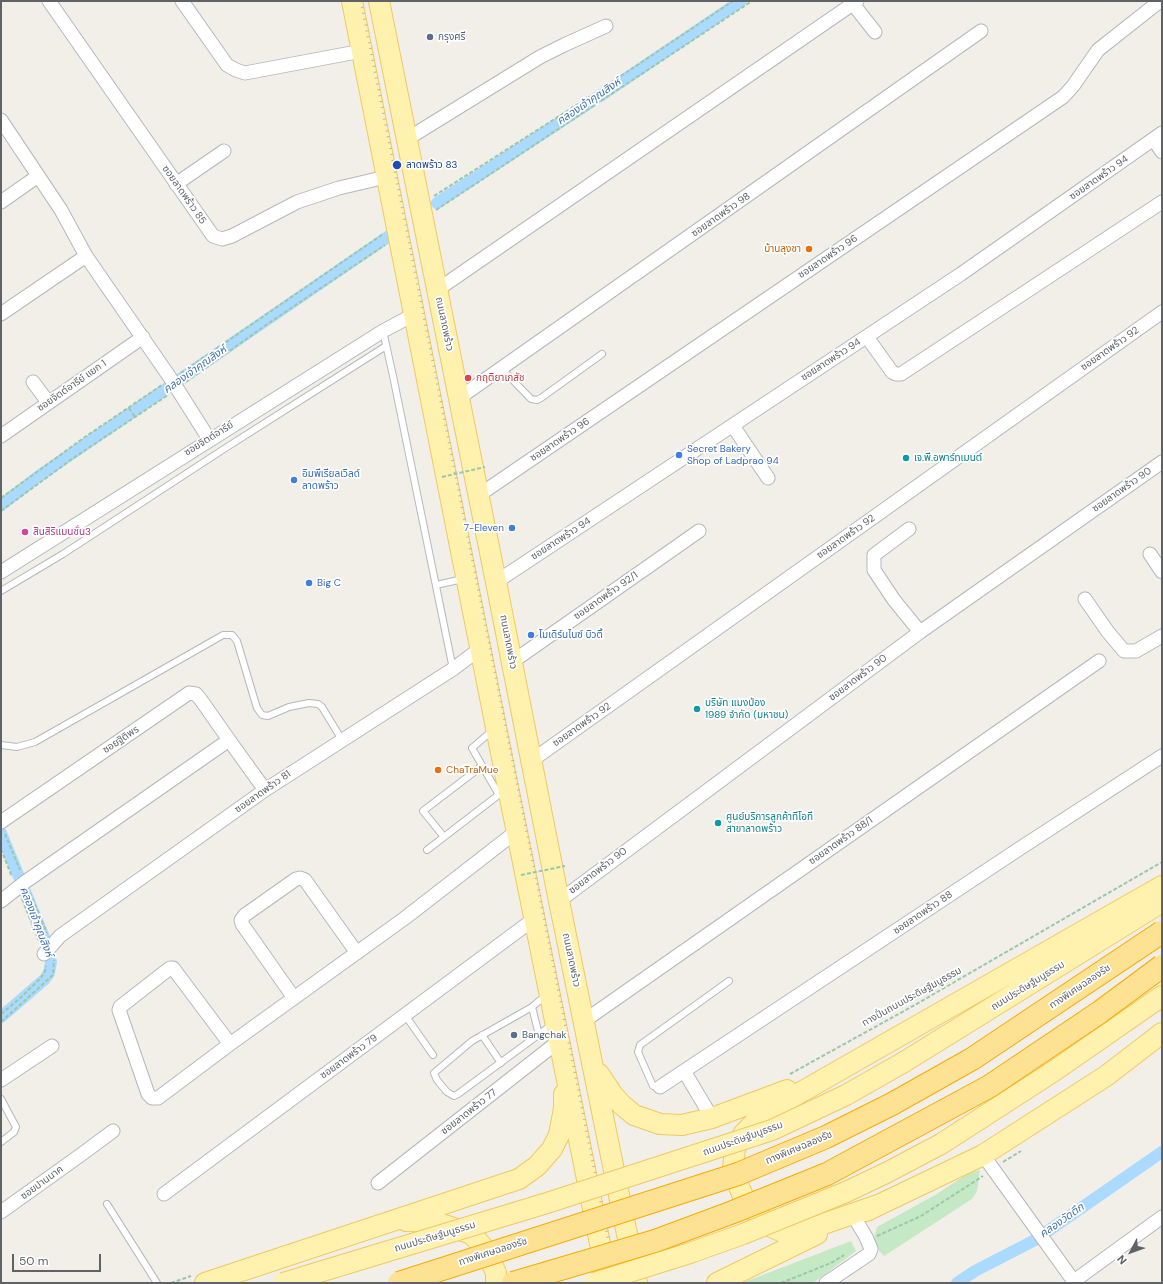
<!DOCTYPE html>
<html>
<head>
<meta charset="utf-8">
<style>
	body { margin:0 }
	#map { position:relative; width:1163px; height:1284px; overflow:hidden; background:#f1efe8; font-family:"DM Sans",sans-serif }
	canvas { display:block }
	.frame { position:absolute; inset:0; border:2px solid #5f6368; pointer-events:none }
	.north { position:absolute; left:1111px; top:1232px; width:40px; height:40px; -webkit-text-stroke:3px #fff; paint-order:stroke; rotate:229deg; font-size:11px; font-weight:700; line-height:16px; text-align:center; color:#5f6368 }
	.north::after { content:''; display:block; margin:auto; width:14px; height:18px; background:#5f6368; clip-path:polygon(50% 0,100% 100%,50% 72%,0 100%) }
	.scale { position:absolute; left:12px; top:1254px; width:89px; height:18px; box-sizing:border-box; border:2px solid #5f6368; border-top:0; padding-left:5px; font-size:12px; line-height:14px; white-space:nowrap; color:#5f6368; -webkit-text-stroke:3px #fff; paint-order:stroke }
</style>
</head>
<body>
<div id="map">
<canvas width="1163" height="1284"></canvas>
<div class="frame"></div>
<div class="north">N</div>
<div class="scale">50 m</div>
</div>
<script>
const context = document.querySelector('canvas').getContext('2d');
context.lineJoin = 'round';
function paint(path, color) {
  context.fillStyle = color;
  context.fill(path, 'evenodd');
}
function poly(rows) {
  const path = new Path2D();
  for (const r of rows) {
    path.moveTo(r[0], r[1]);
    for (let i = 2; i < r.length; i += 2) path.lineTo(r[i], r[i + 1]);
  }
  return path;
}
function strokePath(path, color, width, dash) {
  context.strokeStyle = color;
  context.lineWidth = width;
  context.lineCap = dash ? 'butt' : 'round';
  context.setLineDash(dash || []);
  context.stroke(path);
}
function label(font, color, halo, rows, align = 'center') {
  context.font = font + ' "DM Sans","Noto Sans Thai",sans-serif';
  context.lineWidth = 3.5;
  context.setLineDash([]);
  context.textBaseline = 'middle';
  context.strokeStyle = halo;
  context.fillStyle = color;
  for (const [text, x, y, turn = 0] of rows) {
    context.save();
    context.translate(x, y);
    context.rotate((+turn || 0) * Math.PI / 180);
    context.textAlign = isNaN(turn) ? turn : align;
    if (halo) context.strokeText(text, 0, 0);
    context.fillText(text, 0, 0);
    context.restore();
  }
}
paint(poly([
	[980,1170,977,1191,972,1199,884,1256,876,1247,873,1241,877,1227,935,1195,969,1173],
	[851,1241,856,1251,813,1283,742,1283]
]), '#c5e8c5');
strokePath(poly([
	[437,203,606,92,741,1],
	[1,505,39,476,389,236],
	[1,833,45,940,51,962,49,973,45,979,1,1017],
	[957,1283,975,1271,1035,1240,1162,1152]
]), '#aadaff', 12);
const service = poly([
	[383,331,393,376,453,669],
	[502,369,531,399,537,400,541,398,602,354],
	[436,585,463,579],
	[1,591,63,554,227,447,386,346],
	[493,730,472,748,499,795],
	[1,745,17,747,35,742,223,635,232,635,237,641,257,708,262,715,268,716,289,707,309,703,318,704,322,707,342,740],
	[444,837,423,811,482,766],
	[427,850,505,790],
	[546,995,532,1007,472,1041,434,1073,437,1080,447,1092,454,1096,458,1094,553,1024],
	[532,1007,539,1035],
	[405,1015,433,1055],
	[482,1035,501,1063],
	[660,1087,653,1086,638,1052,640,1045,729,981],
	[1,1099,16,1127,14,1132,1,1142],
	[107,1204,157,1283]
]);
const minor = poly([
	[49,1,213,236,222,239,232,236,297,202,339,188,386,177],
	[182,1,227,65,236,70,245,73,362,51],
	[853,4,875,32],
	[1,120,61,210,86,256,171,379,209,439],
	[407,139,540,57,564,45,606,26],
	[1154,140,1162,152],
	[176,184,224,151],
	[1,202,38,176],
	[437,290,857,1],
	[1,314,86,256],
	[867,337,892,372,896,374,901,374,1162,202],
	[33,382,48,402],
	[459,398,981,31],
	[733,426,768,478],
	[1,436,143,337],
	[479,495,1063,97,1073,86,1098,50,1160,1],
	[909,529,874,555,874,570,894,600,920,632],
	[1150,554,1162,572],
	[1,572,383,331,413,315],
	[496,582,961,274,1162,133],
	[1085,599,1108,632,1124,651,1136,651,1162,636],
	[512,662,699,531],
	[531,761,1162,312],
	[1,822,189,693,196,694,201,700,229,740,265,790],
	[1,901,25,882,229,740],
	[559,901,920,632,1162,462],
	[44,954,60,936,265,790,453,669,481,648],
	[294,998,242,924,241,920,245,915,296,879,300,878,305,880,357,953],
	[584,1021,1099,661],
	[230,1044,173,968,170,968,120,1007,119,1010,148,1094,152,1098,158,1098,230,1044,405,918,517,831],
	[1,1080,52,1046],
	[660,1087,684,1071],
	[712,1118,684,1071,1022,847,1162,756],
	[983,1155,1075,1283],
	[378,1183,559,1041],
	[164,1194,534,919],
	[1,1212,82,1154,113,1131],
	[1074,1281,1162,1217],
	[826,1283,869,1254,871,1249,866,1237,854,1217]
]);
const primary = poly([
	[352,1,508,788,608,1283],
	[379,1,496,582,559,901,637,1283],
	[904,1062,1162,902],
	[599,1074,613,1095,622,1105,634,1115,660,1124,682,1125,712,1118,787,1090],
	[941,1144,1054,1071,1162,996],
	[878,1205,803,1231,785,1233,767,1225,744,1198,736,1180,733,1169,735,1148,744,1133,757,1120,775,1107,1162,886],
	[866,1211,983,1155,1106,1076,1162,1033],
	[406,1221,435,1222,472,1234,487,1252,496,1273,496,1283],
	[205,1283,519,1179,537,1166,552,1149,559,1135,564,1108,564,1094],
	[717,1283,817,1234]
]);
strokePath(service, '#b5b8bc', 8);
strokePath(minor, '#b5b8bc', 15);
strokePath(primary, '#f2c960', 22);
strokePath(poly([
	[434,196,597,92,733,1],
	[436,210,752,1],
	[181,373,383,234],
	[186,382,266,325,385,245],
	[129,408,135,417],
	[1,498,85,437,162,385],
	[1,511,72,459,168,395],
	[5,834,20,870],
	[1,849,12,877],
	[30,893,47,933],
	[22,899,39,941],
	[1,1014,18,1000,41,978,45,971,46,966],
	[1,1022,53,975,54,960],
	[790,1074,913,1006,1162,862],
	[1003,1162,1021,1151],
	[877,1236,921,1216,983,1176],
	[171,1283,191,1276],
	[781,1283,831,1263,844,1255]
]), '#9cc7a9', 2, [4, 2]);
strokePath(service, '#fff', 6);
strokePath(minor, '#fff', 13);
strokePath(primary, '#fff2af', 20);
strokePath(poly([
	[361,1,617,1283]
]), '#b6b7b8', 3, [1, 5]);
const primaryBridge = poly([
	[283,1283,547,1203,772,1130,846,1095,904,1062],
	[594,1283,690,1253,743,1234,846,1192,886,1173,941,1144]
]);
const motorwayBridge = poly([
	[399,1283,738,1174,826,1137,892,1104,972,1059,1162,932],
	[513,1283,655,1241,733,1212,827,1174,990,1086,1100,1012,1162,966]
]);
strokePath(primaryBridge, '#f2c960', 22, []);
strokePath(motorwayBridge, '#f9ab00', 24, []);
strokePath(poly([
	[442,477,485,467],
	[521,875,565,866]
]), '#9cc7a9', 2, [4, 2]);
strokePath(primaryBridge, '#fff2af', 20);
strokePath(motorwayBridge, '#fde293', 22);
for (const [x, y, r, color] of [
	[430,37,4,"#5c6f8a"],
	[397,165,5,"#1a4fb4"],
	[809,249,4,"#e8710a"],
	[468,378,4,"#e0444e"],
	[679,455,4,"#3f7fe0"],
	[906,458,4,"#0f9aa8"],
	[294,480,4,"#3f7fe0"],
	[512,528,4,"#3f7fe0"],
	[25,532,4,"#d1479c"],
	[309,583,4,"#3f7fe0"],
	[531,635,4,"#3f7fe0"],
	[697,709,4,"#0f9aa8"],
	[438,770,4,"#e8710a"],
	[718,823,4,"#0f9aa8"],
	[514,1035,4,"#5c6f8a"]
]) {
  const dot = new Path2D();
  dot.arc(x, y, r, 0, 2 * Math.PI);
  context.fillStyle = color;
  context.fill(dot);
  strokePath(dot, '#fff', 1.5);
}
label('10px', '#4e5e75', '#fff', [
	["กรุงศรี",438,37],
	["Bangchak",522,1035]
], 'left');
label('10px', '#164399', '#fff', [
	["ลาดพร้าว 83",406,165]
], 'left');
label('10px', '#5f6368', '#fff', [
	["ซอยลาดพร้าว 94",1099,178,-35],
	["ซอยลาดพร้าว 85",184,195,55],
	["ซอยลาดพร้าว 98",721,215,-35],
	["ซอยลาดพร้าว 96",828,257,-34],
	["ถนนลาดพร้าว",444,324,78],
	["ซอยลาดพร้าว 92",1110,349,-35],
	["ซอยลาดพร้าว 94",831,360,-33],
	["ซอยจิตต์อารีย์ แยก 1",72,386,-35],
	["ซอยจิตต์อารีย์",209,439,-32],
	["ซอยลาดพร้าว 96",560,440,-34],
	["ซอยลาดพร้าว 90",1122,490,-35],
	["ซอยลาดพร้าว 92",846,537,-35],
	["ซอยลาดพร้าว 94",561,539,-33],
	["ซอยลาดพร้าว 92/1",606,596,-35],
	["ถนนลาดพร้าว",508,642,79],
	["ซอยลาดพร้าว 90",858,678,-37],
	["ซอยลาดพร้าว 92",582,725,-35],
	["ซอยฐิติพร",121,740,-34],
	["ซอยลาดพร้าว 81",263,792,-35],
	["ซอยลาดพร้าว 88/1",841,841,-35],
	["ซอยลาดพร้าว 90",598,871,-37],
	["ซอยลาดพร้าว 88",923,913,-34],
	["ถนนลาดพร้าว",571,960,78],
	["ถนนประดิษฐ์มนูธรรม",1028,986,-32],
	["ทางพิเศษฉลองรัช",1080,987,-34],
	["ทางปั่นถนนประดิษฐ์มนูธรรม",912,997,-29],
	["ซอยลาดพร้าว 79",349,1057,-36],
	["ซอยลาดพร้าว 77",469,1112,-38],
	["ถนนประดิษฐ์มนูธรรม",743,1139,-20],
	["ทางพิเศษฉลองรัช",799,1148,-23],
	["ซอยปานนาค",42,1183,-36],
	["ถนนประดิษฐ์มนูธรรม",435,1237,-17],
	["ทางพิเศษฉลองรัช",493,1252,-18]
]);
label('10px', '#c56008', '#fff', [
	["บ้านลุงชา",801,249],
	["ChaTraMue",446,770,"left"]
], 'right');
label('10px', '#be3a42', '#fff', [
	["กฤติยาเภสัช",476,378]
], 'left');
label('10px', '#366cbe', '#fff', [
	["Secret Bakery",687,449],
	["Shop of Ladprao 94",687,461],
	["อิมพีเรียลเวิลด์",302,474],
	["ลาดพร้าว",302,486],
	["7-Eleven",504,528,"right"],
	["Big C",317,583],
	["โมเดิร์นไนซ์ บิวตี้",539,635]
], 'left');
label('10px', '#0d838f', '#fff', [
	["เจ.พี.อพาร์ทเมนต์",914,458],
	["บริษัท แมงป่อง",705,703],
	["1989 จำกัด (มหาชน)",705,715],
	["ศูนย์บริการลูกค้าทีโอที",726,817],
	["สาขาลาดพร้าว",726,829]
], 'left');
label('10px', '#b23c85', '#fff', [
	["สินสิริแมนชั่น3",33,532]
], 'left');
label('italic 11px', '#4174aa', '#fff', [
	["คลองเจ้าคุณสิงห์",589,102,-34],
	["คลองเจ้าคุณสิงห์",195,370,-35],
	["คลองเจ้าคุณสิงห์",36,922,69],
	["คลองวัดตึก",1062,1221,-35]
]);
</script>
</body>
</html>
